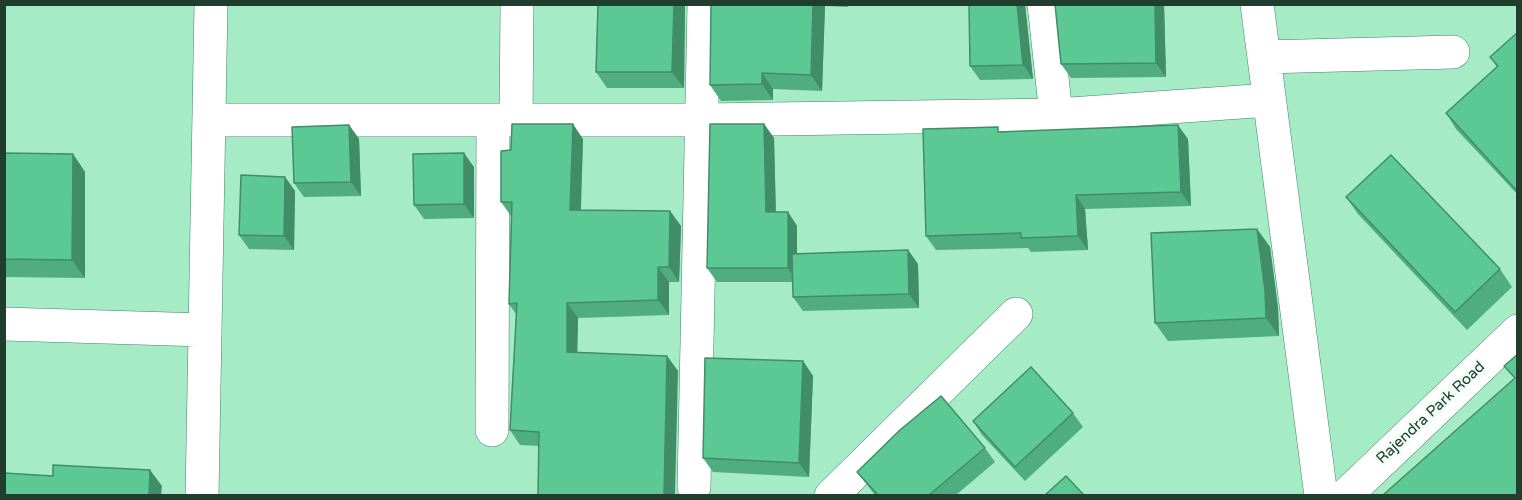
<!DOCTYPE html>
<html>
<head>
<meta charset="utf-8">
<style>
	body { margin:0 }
	#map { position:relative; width:1522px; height:500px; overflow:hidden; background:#a5ebc5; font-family:"Varela Round",sans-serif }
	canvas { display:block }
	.frame { position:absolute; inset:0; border:6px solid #203d2e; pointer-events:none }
</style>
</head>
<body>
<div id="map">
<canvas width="1522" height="500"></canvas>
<div class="frame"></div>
</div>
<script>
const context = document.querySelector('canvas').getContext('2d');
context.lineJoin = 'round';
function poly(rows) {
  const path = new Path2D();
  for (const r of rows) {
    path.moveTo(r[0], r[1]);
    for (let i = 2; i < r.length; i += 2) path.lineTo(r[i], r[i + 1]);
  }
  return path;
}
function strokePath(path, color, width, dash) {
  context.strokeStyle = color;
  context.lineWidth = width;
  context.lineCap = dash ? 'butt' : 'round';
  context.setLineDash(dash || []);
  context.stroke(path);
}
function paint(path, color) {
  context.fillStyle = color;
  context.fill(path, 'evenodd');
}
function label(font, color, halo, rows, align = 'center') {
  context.font = font + ' "Varela Round",sans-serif';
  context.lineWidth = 6;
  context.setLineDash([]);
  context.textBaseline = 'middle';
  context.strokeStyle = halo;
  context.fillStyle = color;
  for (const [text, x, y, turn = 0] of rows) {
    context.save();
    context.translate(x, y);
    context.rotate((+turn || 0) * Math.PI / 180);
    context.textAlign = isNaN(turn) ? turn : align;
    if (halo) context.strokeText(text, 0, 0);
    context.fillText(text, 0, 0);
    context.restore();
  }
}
const minor = poly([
	[1044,4,1056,115],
	[1257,4,1321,496],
	[1264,57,1453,52],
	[209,120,702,120,1056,115,1269,100],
	[516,120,517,4],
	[4,324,205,330],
	[492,430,493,120],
	[694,487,704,4],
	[202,496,211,4],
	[831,496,1016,314]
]);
const tertiary = poly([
	[1345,496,1518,331]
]);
strokePath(minor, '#408463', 34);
strokePath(tertiary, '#408463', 34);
strokePath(minor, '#fff', 33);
strokePath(tertiary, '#fff', 33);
paint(poly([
	[598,4,685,4,684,88,607,88,596,72],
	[711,4,848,4,848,7,825,6,822,91,773,89,773,100,721,101,710,85],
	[1025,4,1033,79,980,80,970,66],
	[1055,4,1164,4,1166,77,1071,78,1061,64],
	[1518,32,1518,195,1456,129,1446,113,1497,67,1490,57],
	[764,124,774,138,776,212,788,212,797,226,797,254,908,250,918,264,919,308,803,311,793,297,793,282,717,282,707,268],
	[349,125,359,139,361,196,304,197,294,183],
	[1001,132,1188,139,1191,206,1085,209,1088,250,1031,252,1028,248,936,250,926,236],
	[583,139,581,210,670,211,681,226,679,282,669,282,669,315,578,318,577,352,667,356,678,371,539,446,520,445,510,430,516,314,509,304,511,216,501,202,511,150],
	[4,153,73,154,85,172,85,278,4,277],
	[474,167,474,218,424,219,414,205],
	[285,177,295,191,294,250,249,249,239,235],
	[1346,197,1500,269,1512,287,1467,330,1358,214],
	[1257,229,1270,247,1278,308,1279,336,1168,341,1155,323],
	[803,361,813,376,809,477,713,472,703,458],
	[1073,413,1083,427,1025,481,982,435,973,421],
	[985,448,995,462,956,495,875,495,857,472]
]), '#4fad7f');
paint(poly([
	[674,4,685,4,684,88,672,72],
	[813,4,824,4,825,6,822,91,811,75],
	[1017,4,1025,5,1033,79,1023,65],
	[1155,4,1164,4,1166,77,1156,63],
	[762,73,773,89,773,100,762,84],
	[573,124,583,139,580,225,570,210],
	[764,124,774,138,776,226,766,212],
	[349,125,359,139,361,196,351,182],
	[1178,125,1188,139,1191,206,1181,192],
	[464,153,474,167,474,218,464,204],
	[73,154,85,172,85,278,72,260],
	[285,177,295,191,294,250,284,236],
	[1076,195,1085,209,1088,250,1078,236],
	[670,211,681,226,679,282,669,267],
	[788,212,797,226,797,282,788,268],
	[1257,229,1270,247,1278,308,1279,336,1266,318],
	[908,250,918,264,919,308,909,294],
	[658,267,669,282,669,315,658,300],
	[567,303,578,318,577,367,567,352],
	[667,356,678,371,675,495,664,495],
	[803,361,813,376,809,477,799,463],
	[150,470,162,486,161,495,149,495]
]), '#408d68');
const building = poly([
	[598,4,674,4,672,72,596,72,598,4],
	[711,4,813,4,811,75,762,73,762,84,710,85,711,4],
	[969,4,1017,4,1023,65,970,66,969,4],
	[1055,4,1155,4,1156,63,1061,64,1055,4],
	[1518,32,1518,192,1446,113,1498,66,1490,57,1518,32],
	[512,124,573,124,570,210,670,211,669,267,658,267,658,300,567,303,567,352,667,356,664,495,538,495,539,432,510,430,517,303,509,304,512,202,501,202,501,151,511,150,512,124],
	[710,124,764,124,766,212,788,212,788,268,707,268,710,124],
	[349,125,351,182,294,183,292,127,349,125],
	[1178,125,1181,192,1076,195,1078,236,1021,238,1021,233,926,236,923,129,998,127,998,132,1178,125],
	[4,153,73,154,72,260,4,259,4,153],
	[464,153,464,204,414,205,413,154,464,153],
	[1391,155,1500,269,1455,312,1346,197,1391,155],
	[241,175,285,177,284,236,239,235,241,175],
	[1257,229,1265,291,1266,318,1155,323,1151,233,1257,229],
	[908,250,909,294,793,297,792,254,908,250],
	[1518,354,1518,495,1383,495,1515,378,1504,366,1518,354],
	[705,358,803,361,799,463,703,458,705,358],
	[1031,367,1073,413,1015,467,973,421,1031,367],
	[941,396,985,448,929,495,878,495,857,472,900,430,941,396],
	[53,465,150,470,149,495,4,495,4,473,53,476,53,465],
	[1066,476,1084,495,1045,495,1066,476]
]);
paint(building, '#5cc994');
strokePath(building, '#408d68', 1.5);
label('15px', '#203d2e', '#f0fef5', [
	["Rajendra Park Road",1431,413,-43]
]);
</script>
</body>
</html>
